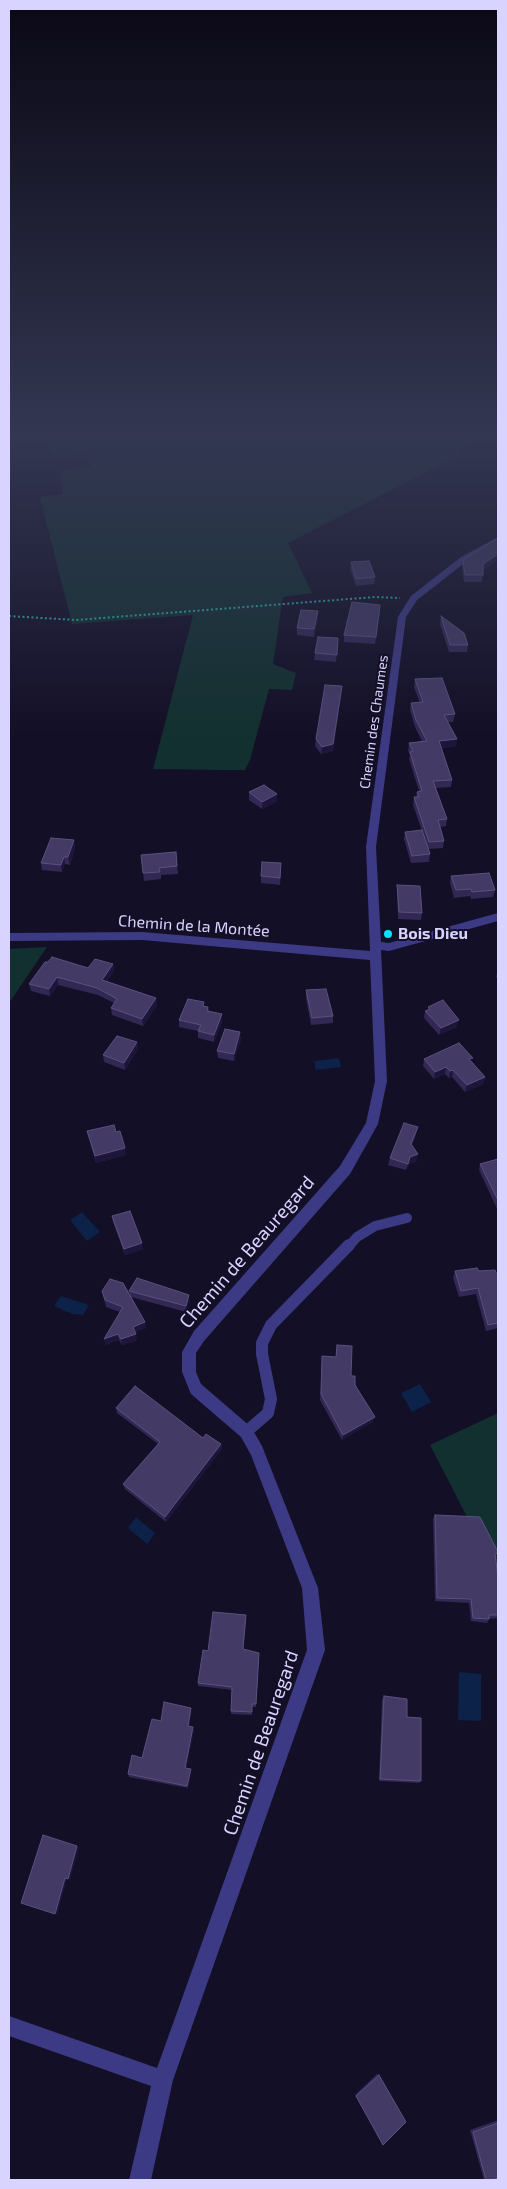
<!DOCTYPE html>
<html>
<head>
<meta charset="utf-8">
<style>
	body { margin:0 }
	#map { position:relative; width:507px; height:2189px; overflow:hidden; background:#130f26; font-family:"Exo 2",sans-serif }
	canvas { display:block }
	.frame { position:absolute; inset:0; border:10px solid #d9d4ff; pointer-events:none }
</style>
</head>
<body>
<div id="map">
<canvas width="507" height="2189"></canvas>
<div class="frame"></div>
</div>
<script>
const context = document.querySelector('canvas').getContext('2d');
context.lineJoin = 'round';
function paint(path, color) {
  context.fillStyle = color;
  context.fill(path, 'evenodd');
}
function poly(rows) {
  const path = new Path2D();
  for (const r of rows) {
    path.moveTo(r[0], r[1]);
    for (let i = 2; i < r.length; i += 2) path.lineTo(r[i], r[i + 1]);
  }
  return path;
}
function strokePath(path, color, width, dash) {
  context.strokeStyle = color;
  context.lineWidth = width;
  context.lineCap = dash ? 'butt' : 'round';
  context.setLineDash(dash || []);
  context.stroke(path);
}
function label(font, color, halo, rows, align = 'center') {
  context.font = font + ' "Exo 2",sans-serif';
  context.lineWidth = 4;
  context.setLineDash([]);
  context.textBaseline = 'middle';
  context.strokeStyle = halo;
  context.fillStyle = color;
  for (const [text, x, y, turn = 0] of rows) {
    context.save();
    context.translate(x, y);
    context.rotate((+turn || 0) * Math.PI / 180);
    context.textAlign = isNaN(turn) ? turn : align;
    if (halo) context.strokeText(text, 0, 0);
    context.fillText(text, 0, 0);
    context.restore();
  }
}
paint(poly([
	[126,433,487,433,460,448,460,455,288,543,312,593,283,597,273,664,296,673,292,690,269,689,250,760,245,770,223,770,153,769,193,615,72,624,40,497,63,494,60,471,91,466,86,454,54,456,46,448,54,439],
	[47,947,9,1003,9,949],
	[498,1413,498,1577,430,1445]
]), '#12302f');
paint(poly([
	[339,1058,341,1067,316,1070,314,1061],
	[82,1212,100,1232,87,1241,70,1220],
	[61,1296,89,1305,83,1315,72,1314,54,1306],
	[420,1384,431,1402,412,1412,401,1393],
	[136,1517,155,1533,147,1544,128,1528],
	[459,1672,481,1674,481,1721,458,1720]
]), '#0c2248');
strokePath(poly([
	[9,616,76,620,375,597,400,598]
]), '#2fb8b0', 2, [2, 2.5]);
strokePath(poly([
	[348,1247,357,1237,375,1226,407,1218]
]), '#3d3a85', 10);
strokePath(poly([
	[246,1432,268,1413,271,1399,262,1354,262,1343,271,1325,349,1245]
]), '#3d3a85', 12);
paint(poly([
	[498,537,498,542,467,561,417,600,406,617,376,847,381,942,389,943,498,913,498,921,389,951,381,950,387,1081,378,1124,350,1174,204,1341,196,1353,196,1372,201,1384,251,1427,262,1446,318,1588,325,1650,173,2080,151,2180,129,2180,151,2086,9,2036,9,2016,157,2068,307,1650,302,1588,251,1455,241,1437,191,1394,182,1372,182,1352,194,1331,340,1166,366,1123,375,1081,370,960,142,940,9,941,9,933,142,932,370,951,366,847,398,617,411,596,461,557,498,537]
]), '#3d3a85');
paint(poly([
	[463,560,483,570,483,575,482,582,464,582,462,567],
	[351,562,375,577,374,584,356,586,350,569],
	[318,611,318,618,314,637,297,635,297,628],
	[380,612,375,644,344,642,344,635],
	[441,616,468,645,467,652,449,652,440,624],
	[338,638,336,662,314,660,315,653],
	[415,679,455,714,453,722,448,722,456,746,441,748,452,780,451,787,436,788,447,819,446,826,440,827,444,841,443,848,429,849,430,854,429,862,411,863,404,839,405,832,422,831,413,805,414,797,416,797,417,792,419,791,409,759,410,755,408,751,409,743,422,741,415,727,410,710,411,703,420,703,414,687],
	[342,686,333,751,321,754,315,746,316,739],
	[249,792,277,801,262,809,249,800],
	[74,840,75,848,70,865,65,864,62,872,42,870,41,863],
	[176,852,178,874,161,875,161,879,144,881,141,855],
	[281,871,280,885,261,883,261,876],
	[451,876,495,890,493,897,471,899,470,896,454,898,450,883],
	[397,885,422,913,421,920,398,919,397,893],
	[113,964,114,971,107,981,156,998,157,1005,143,1026,112,1015,111,1008,114,1003,98,995,58,985,50,996,31,991,29,984,88,968],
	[498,970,498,979,496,977],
	[306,990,333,1016,333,1023,311,1025,306,998],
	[204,1007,208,1007,209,1011,222,1014,222,1022,214,1042,198,1038,198,1031,179,1027,179,1020],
	[428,1007,457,1027,439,1035,424,1018,425,1011,428,1010],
	[241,1039,234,1061,218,1058,217,1051],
	[137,1042,138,1049,125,1070,104,1062,103,1055],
	[424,1059,472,1062,485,1077,483,1084,465,1092,452,1077,449,1078,445,1074,434,1079,423,1066],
	[87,1131,126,1155,96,1163],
	[416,1134,412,1145,417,1161,409,1164,406,1170,388,1165,390,1158],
	[498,1159,498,1211,479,1170,480,1164],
	[112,1216,143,1249,125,1255,113,1222],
	[455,1271,479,1271,498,1273,498,1328,486,1331,476,1294,459,1297,453,1278],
	[102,1291,130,1295,129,1291,189,1301,186,1312,131,1297,145,1322,146,1328,135,1332,137,1340,122,1345,119,1340,105,1345,120,1312,106,1307],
	[337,1345,373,1422,342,1440,320,1400,322,1362,336,1357],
	[116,1408,221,1444,222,1449,166,1522,125,1489,123,1484,158,1444,117,1413],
	[435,1515,497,1557,496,1557,498,1577,498,1618,489,1619,487,1623,471,1621,469,1603,435,1601,433,1519],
	[246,1619,243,1649,259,1653,256,1707,252,1707,252,1715,231,1714,232,1690,198,1686,198,1683,208,1651],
	[384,1696,407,1717,421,1781,419,1783,379,1781,382,1700],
	[191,1708,191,1711,189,1727,194,1730,186,1768,191,1772,188,1788,129,1777,128,1774,142,1758,161,1721],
	[377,2074,379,2075,383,2145,355,2095],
	[498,2120,498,2178,492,2180,484,2180,470,2130]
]), '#312854');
paint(poly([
	[498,554,498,560,482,571,483,564],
	[318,611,318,618,314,637,314,629],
	[342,686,333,751,321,754,322,747],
	[457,739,456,746,438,748,439,741],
	[277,794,277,801,262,809,262,802],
	[74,840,75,848,70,865,68,857],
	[64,857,65,864,62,872,61,865],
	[113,964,114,971,103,987,102,980],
	[57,977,58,985,50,996,49,989],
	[156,998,157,1005,143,1026,142,1019],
	[222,1014,222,1022,214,1042,214,1035],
	[459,1020,457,1027,439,1035,441,1028],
	[240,1032,241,1039,234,1061,234,1054],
	[137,1042,138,1049,125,1070,124,1063],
	[446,1067,445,1074,434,1079,435,1072],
	[453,1070,452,1077,449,1078,450,1071],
	[485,1077,483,1084,465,1092,467,1085],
	[418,1127,416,1134,410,1150,411,1144],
	[125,1148,126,1155,96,1163,95,1156],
	[418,1154,417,1161,409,1164,406,1170,408,1164,410,1157],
	[142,1243,143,1249,125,1255,124,1249],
	[189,1295,189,1301,186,1312,186,1306],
	[145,1322,146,1328,134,1333,133,1327],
	[118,1334,119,1340,105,1345,104,1339],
	[136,1334,137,1340,122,1345,121,1339],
	[375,1417,373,1422,342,1440,343,1435],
	[221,1444,222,1449,166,1522,165,1517],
	[191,1708,191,1711,189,1729,188,1726],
	[193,1727,194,1730,186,1770,185,1768],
	[191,1769,191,1772,188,1788,187,1786],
	[77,1846,79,1848,70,1880,68,1879],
	[65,1878,67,1879,57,1915,55,1914]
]), '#1d163a');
const building = poly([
	[498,538,498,554,483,564,483,575,465,575,463,560,498,538],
	[369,561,375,577,356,579,351,562,369,561],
	[352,602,380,605,376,637,344,635,352,602],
	[301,610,318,611,314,629,297,628,301,610],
	[441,616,464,633,468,645,450,645,441,616],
	[318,637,338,638,337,655,315,653,318,637],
	[442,678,455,714,444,715,457,739,439,741,452,780,433,781,447,819,438,820,444,841,429,842,414,797,419,797,417,792,422,791,410,752,413,751,409,743,427,741,416,720,411,703,423,702,415,679,442,678],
	[325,685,342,686,333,744,322,747,316,739,325,685],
	[264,785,277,794,262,802,249,792,264,785],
	[422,830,430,854,412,856,405,832,422,830],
	[51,838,74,840,68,857,64,857,61,865,41,863,51,838],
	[176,852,177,866,159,868,160,872,143,873,141,855,176,852],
	[262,862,281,863,280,878,261,876,262,862],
	[489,873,495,890,472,892,471,889,456,890,451,876,489,873],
	[397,885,420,886,422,913,399,912,397,885],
	[52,957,88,968,95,959,113,964,102,980,156,998,142,1019,111,1008,117,999,97,988,57,977,49,989,29,984,45,962,48,962,52,957],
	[326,989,333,1016,312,1018,306,990,326,989],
	[188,999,204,1002,203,1006,208,1007,207,1011,222,1014,214,1035,198,1031,201,1025,179,1020,188,999],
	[443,1000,459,1020,441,1028,425,1011,430,1009,428,1007,443,1000],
	[225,1029,240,1032,234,1054,217,1051,225,1029],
	[117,1036,137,1042,124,1063,103,1055,117,1036],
	[459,1043,473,1058,469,1059,485,1077,467,1085,453,1070,450,1071,446,1067,435,1072,424,1059,459,1043],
	[404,1123,418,1127,411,1144,418,1154,410,1157,408,1164,390,1158,404,1123],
	[114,1125,116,1132,120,1131,125,1148,95,1156,87,1131,114,1125],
	[498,1159,498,1200,480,1164,498,1159],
	[130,1211,142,1243,124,1249,112,1216,130,1211],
	[477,1268,479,1271,495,1270,496,1273,498,1273,498,1323,488,1325,478,1288,461,1291,455,1271,477,1268],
	[137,1278,189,1295,186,1306,129,1291,137,1278],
	[110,1279,123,1283,145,1322,133,1327,136,1334,121,1339,118,1334,104,1339,123,1307,105,1300,102,1291,110,1279],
	[337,1345,352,1346,351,1376,355,1376,355,1385,375,1417,343,1435,321,1394,322,1356,336,1357,337,1345],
	[135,1386,203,1438,206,1434,221,1444,165,1517,123,1484,160,1442,116,1408,135,1386],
	[435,1515,480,1517,498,1552,498,1553,495,1554,498,1577,498,1615,489,1615,489,1619,473,1618,471,1599,437,1598,435,1515],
	[213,1612,246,1615,243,1649,259,1653,256,1704,252,1704,252,1712,231,1711,232,1687,198,1683,203,1650,208,1651,213,1612],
	[384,1696,407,1699,407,1717,421,1718,421,1781,380,1779,384,1696],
	[164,1702,191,1708,188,1726,193,1727,185,1768,191,1769,187,1786,128,1774,132,1755,142,1758,152,1719,161,1721,164,1702],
	[43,1835,77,1846,68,1879,65,1878,55,1914,21,1903,43,1835],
	[379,2075,406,2122,383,2145,356,2096,379,2075],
	[498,2123,498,2178,492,2180,486,2180,473,2132,498,2123]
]);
paint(building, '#433a66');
strokePath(building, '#5a527e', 1);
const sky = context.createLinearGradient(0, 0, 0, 740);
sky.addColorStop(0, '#0a0815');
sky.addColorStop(0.59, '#333752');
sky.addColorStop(1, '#33375200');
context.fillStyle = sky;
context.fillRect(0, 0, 507, 740);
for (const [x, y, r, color] of [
	[388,934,5,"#00e5ff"]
]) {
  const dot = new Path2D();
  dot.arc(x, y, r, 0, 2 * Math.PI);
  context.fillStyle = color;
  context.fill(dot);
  strokePath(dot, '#130f26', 2);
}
label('14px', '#d9d4ff', '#130f26', [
	["Chemin des Chaumes",374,722,-82]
]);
label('16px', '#d9d4ff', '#130f26', [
	["Chemin de la Montée",194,926,4]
]);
label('bold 16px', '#d9d4ff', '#130f26', [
	["Bois Dieu",398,934]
], 'left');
label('19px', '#d9d4ff', '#130f26', [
	["Chemin de Beauregard",247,1252,-49],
	["Chemin de Beauregard",261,1743,-71]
]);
</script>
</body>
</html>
